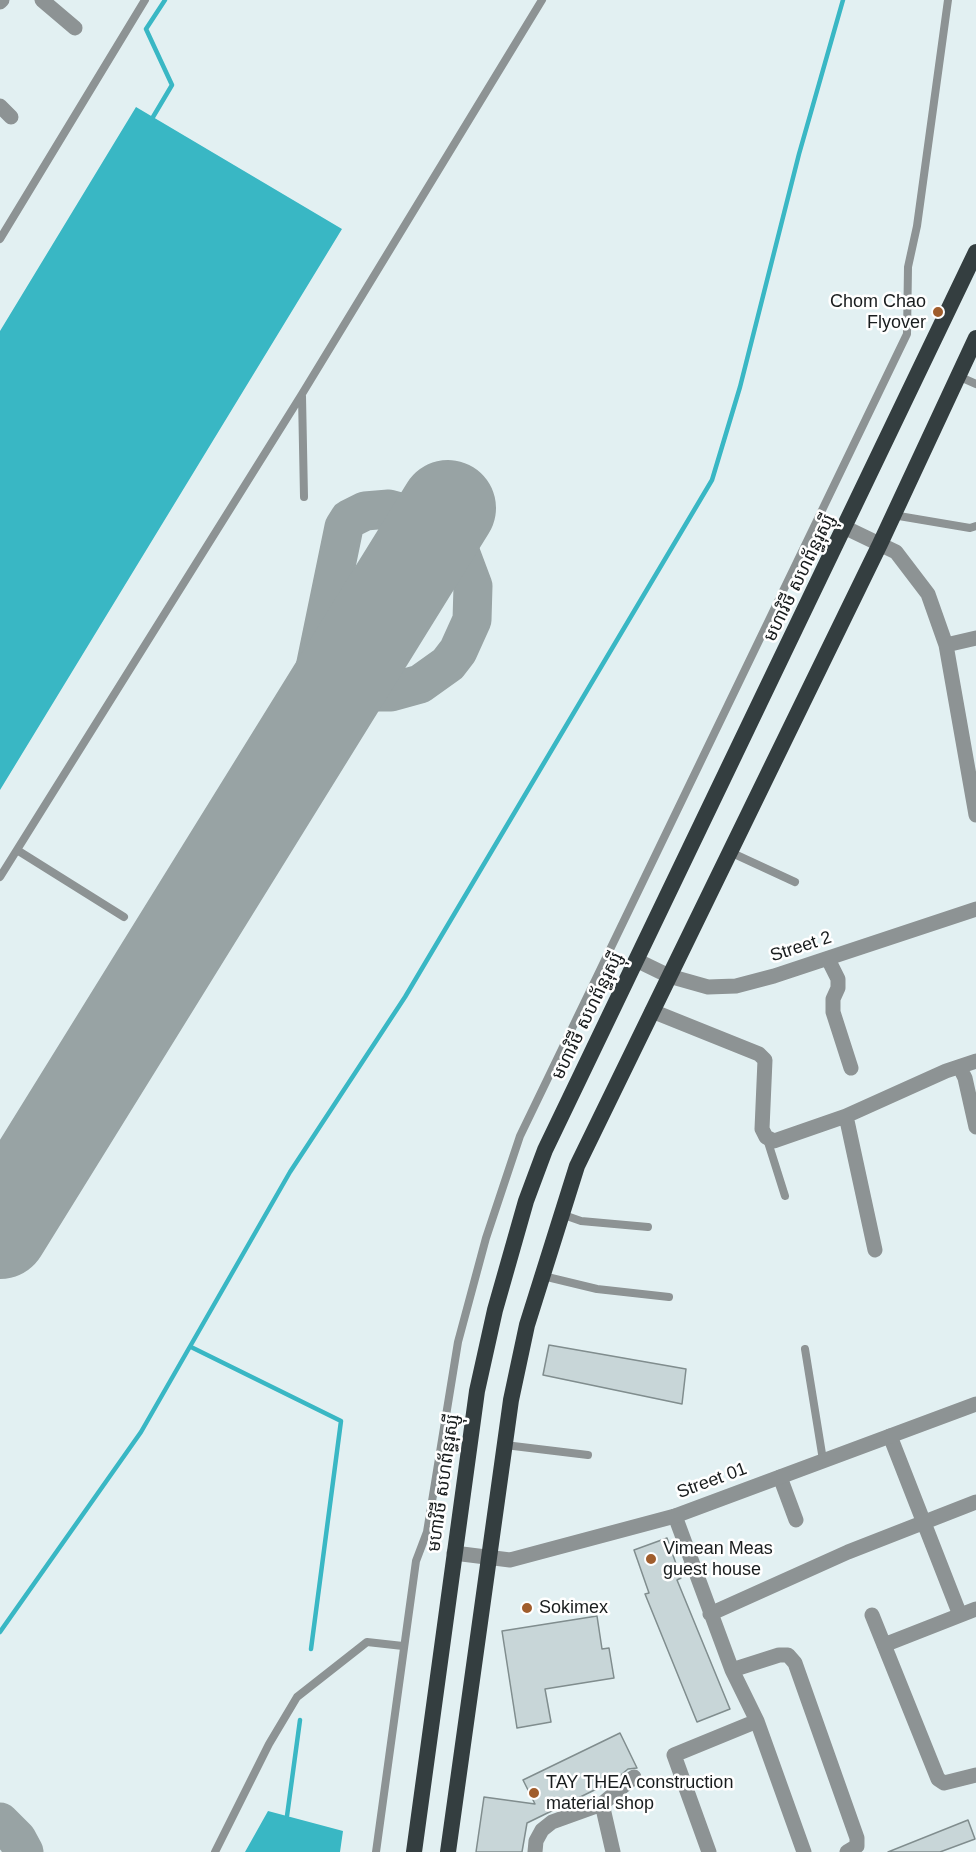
<!DOCTYPE html>
<html>
<head>
<meta charset="utf-8">
<style>
	body { margin:0 }
	canvas { display:block; background:#e2f0f2 }
</style>
</head>
<body>
<canvas width="976" height="1852"></canvas>
<script>
const context = document.querySelector('canvas').getContext('2d');
context.lineJoin = 'round';
function paint(path, color) {
  context.fillStyle = color;
  context.fill(path, 'evenodd');
}
function poly(rows) {
  const path = new Path2D();
  for (const r of rows) {
    path.moveTo(r[0], r[1]);
    for (let i = 2; i < r.length; i += 2) path.lineTo(r[i], r[i + 1]);
  }
  return path;
}
function strokePath(path, color, width, dash) {
  context.strokeStyle = color;
  context.lineWidth = width;
  context.lineCap = dash ? 'butt' : 'round';
  context.setLineDash(dash || []);
  context.stroke(path);
}
function label(font, color, halo, rows, align = 'center') {
  context.font = font + ' Arial,"Noto Sans Khmer",sans-serif';
  context.lineWidth = 5;
  context.setLineDash([]);
  context.textBaseline = 'middle';
  context.strokeStyle = halo;
  context.fillStyle = color;
  for (const [text, x, y, turn = 0] of rows) {
    context.save();
    context.translate(x, y);
    context.rotate((+turn || 0) * Math.PI / 180);
    context.textAlign = isNaN(turn) ? turn : align;
    if (halo) context.strokeText(text, 0, 0);
    context.fillText(text, 0, 0);
    context.restore();
  }
}
paint(poly([
	[136,107,342,229,0,790,0,331],
	[268,1811,343,1831,340,1852,245,1852]
]), '#39b7c4');
strokePath(poly([
	[153,117,172,85,146,29,165,0],
	[191,1347,341,1421,311,1649],
	[0,1632,141,1432,290,1172,405,997,712,480,740,387,799,154,843,0],
	[287,1816,300,1720]
]), '#39b7c4', 4.5);
strokePath(poly([
	[298,750,344,527,349,519,365,511,389,509,415,516,437,527,461,554,473,586,472,620,458,651,448,664,420,684,391,692,368,692,354,697,308,735],
	[0,1822,17,1839,24,1852]
]), '#98a3a4', 39);
strokePath(poly([
	[0,1231,448,508]
]), '#98a3a4', 96);
const building = poly([
	[549,1345,686,1369,682,1404,543,1375,549,1345],
	[667,1538,681,1578,677,1580,730,1709,697,1722,645,1594,649,1593,634,1550,667,1538],
	[597,1616,602,1649,609,1648,614,1678,545,1689,551,1722,517,1728,502,1631,597,1616],
	[620,1733,637,1768,628,1769,615,1780,527,1823,522,1852,476,1852,484,1797,535,1804,523,1780,620,1733],
	[968,1820,975,1839,940,1852,888,1852,968,1820]
]);
paint(building, '#c8d6d8');
strokePath(building, '#808d8e', 1.5);
strokePath(poly([
	[0,239,145,0],
	[958,376,976,384],
	[302,396,304,497],
	[893,515,970,528,976,526],
	[17,850,124,917],
	[730,852,795,882],
	[0,877,302,394,542,0],
	[767,1139,785,1196],
	[561,1214,581,1221,648,1227],
	[543,1276,597,1289,669,1297],
	[805,1349,823,1460],
	[505,1445,588,1455],
	[215,1852,269,1744,297,1697,367,1642,403,1646],
	[376,1852,416,1561,427,1532,458,1342,486,1238,520,1136,907,334,908,267,917,226,948,0]
]), '#8d9394', 8);
strokePath(poly([
	[42,0,75,28],
	[0,106,11,117],
	[846,528,896,552,928,594,946,645,976,815],
	[946,645,976,638],
	[828,959,838,979,838,988,833,999,833,1012,851,1068],
	[636,960,669,976,708,987,736,986,774,976,976,909],
	[652,1011,759,1054,765,1060,762,1129,766,1137,774,1141,846,1116,946,1071,976,1061],
	[960,1068,965,1078,976,1127],
	[846,1116,875,1250],
	[890,1436,960,1615],
	[780,1477,796,1520],
	[675,1516,732,1670,757,1721,804,1852],
	[710,1614,848,1552,976,1502],
	[872,1615,938,1779,944,1783,976,1775],
	[884,1645,976,1609],
	[732,1670,779,1655,788,1655,795,1663,857,1838,857,1846,847,1852],
	[602,1804,613,1852],
	[535,1852,536,1841,542,1830,552,1822,602,1804,634,1777],
	[709,1852,674,1755,757,1721]
]), '#8d9394', 15);
strokePath(poly([
	[0,2,2,0],
	[454,1553,510,1560,675,1516,976,1404]
]), '#8d9394', 15);
strokePath(poly([
	[414,1852,477,1391,495,1310,526,1201,545,1150,976,252],
	[448,1852,511,1400,527,1325,577,1166,880,544,976,338]
]), '#343e40', 16);
for (const [x, y, r, color] of [
	[938,312,6,"#a05d2c"],
	[651,1559,6,"#a05d2c"],
	[527,1608,6,"#a05d2c"],
	[534,1793,6,"#a05d2c"]
]) {
  const dot = new Path2D();
  dot.arc(x, y, r, 0, 2 * Math.PI);
  context.fillStyle = color;
  context.fill(dot);
  strokePath(dot, '#fff', 2);
}
label('18px', '#191d1e', '#fff', [
	["Chom Chao",926,302,"right"],
	["Flyover",926,323,"right"],
	["Vimean Meas",663,1549],
	["guest house",663,1570],
	["Sokimex",539,1608],
	["TAY THEA construction",546,1783],
	["material shop",546,1804]
], 'left');
label('18px', '#191d1e', '#fff', [
	["មហាវិថី សហព័ន្ធរុស្ស៊ី",800,578,-64],
	["Street 2",801,947,-18],
	["មហាវិថី សហព័ន្ធរុស្ស៊ី",588,1016,-64],
	["Street 01",712,1481,-20],
	["មហាវិថី សហព័ន្ធរុស្ស៊ី",444,1483,-82]
]);
</script>
</body>
</html>
